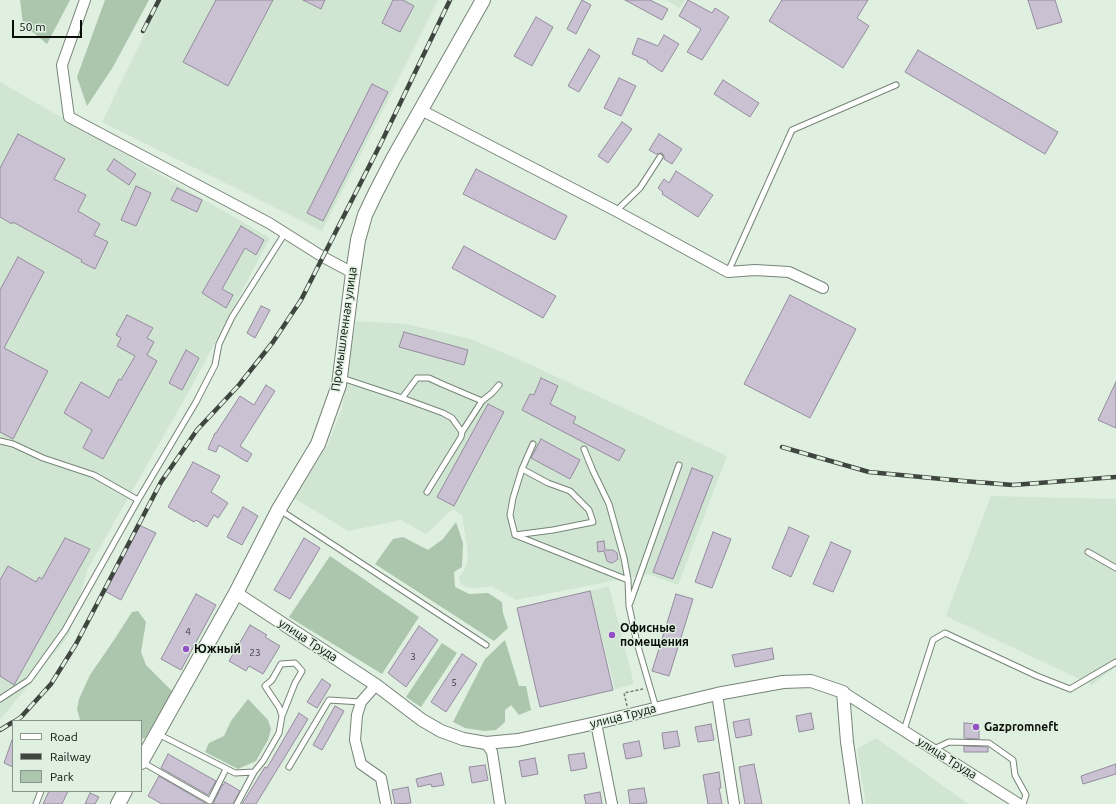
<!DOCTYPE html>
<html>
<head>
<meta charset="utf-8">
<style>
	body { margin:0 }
	#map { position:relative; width:1116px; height:804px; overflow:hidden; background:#dfefe0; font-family:Ubuntu,sans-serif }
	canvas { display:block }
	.legend { position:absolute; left:12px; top:720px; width:130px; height:72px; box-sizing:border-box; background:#dfefe0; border:1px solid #89958a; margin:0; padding:5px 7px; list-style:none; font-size:12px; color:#090e09 }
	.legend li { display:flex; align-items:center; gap:8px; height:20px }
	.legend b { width:20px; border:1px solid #89958a }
	.scale { position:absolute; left:12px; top:20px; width:70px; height:18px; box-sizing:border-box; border:2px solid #090e09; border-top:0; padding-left:5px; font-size:12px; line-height:14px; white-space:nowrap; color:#090e09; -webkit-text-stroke:3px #dfefe0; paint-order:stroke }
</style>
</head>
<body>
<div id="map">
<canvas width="1116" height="804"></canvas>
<ul class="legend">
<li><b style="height:5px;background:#fff"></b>Road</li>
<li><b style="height:5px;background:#3e463f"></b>Railway</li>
<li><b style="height:11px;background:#abc6ad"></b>Park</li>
</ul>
<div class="scale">50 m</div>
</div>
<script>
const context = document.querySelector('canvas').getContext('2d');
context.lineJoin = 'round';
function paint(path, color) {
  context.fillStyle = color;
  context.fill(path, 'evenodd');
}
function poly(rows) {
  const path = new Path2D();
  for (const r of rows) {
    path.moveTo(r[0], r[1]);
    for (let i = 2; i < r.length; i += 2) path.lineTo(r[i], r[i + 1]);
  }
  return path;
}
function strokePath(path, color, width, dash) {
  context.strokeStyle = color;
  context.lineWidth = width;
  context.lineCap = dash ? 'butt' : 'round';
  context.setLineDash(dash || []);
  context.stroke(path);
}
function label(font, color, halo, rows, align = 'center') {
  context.font = font + ' Ubuntu,sans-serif';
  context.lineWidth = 3;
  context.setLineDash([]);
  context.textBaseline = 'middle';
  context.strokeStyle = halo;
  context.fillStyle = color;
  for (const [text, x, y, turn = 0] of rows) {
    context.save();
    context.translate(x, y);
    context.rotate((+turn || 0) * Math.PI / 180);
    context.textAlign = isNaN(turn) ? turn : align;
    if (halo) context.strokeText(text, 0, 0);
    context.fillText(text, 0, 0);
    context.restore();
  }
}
paint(poly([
	[161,0,438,0,322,231,102,122],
	[666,0,685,0,679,8],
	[0,82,270,238,192,386,87,570,69,635,0,720],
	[356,321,406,324,471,339,518,359,727,456,678,585,648,574,516,600,492,586,478,588,466,587,460,583,459,577,464,571,468,559,467,545,463,523,462,515,453,509,426,534,401,520,348,531,294,498,328,444,342,408],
	[991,496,1116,499,1116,667,1092,685,946,616],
	[609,586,634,684,615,689,590,591],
	[876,738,967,803,970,804,866,804,857,749]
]), '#d0e6d2');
paint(poly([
	[20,0,70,0,47,44,23,24],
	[105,0,149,0,113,67,87,106,77,77],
	[456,522,463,543,462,567,454,572,455,587,469,594,488,593,502,602,503,613,508,628,494,641,375,564,393,539,403,537,428,550,443,539],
	[330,556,419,617,382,674,289,617],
	[138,611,146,622,141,652,146,665,173,692,145,738,141,739,141,721,78,721,80,720,77,709,79,699,90,675,114,640,132,612],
	[505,640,519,686,526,686,531,710,519,715,511,705,505,710,505,722,496,730,484,731,465,728,453,722,485,659],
	[442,643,457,653,421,707,406,697],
	[248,699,268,720,271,729,268,740,256,761,238,769,205,752,209,743,224,736,231,721]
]), '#abc6ad');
const building = poly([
	[216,0,273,0,228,86,183,62,216,0],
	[303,0,325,0,321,9,303,0],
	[393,0,403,0,414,6,400,32,382,23,393,0],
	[582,0,591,5,576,34,567,29,582,0],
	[625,0,650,0,668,9,662,20,625,0],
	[688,0,712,13,715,8,729,17,702,60,687,52,701,29,679,16,688,0],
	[782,0,868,0,857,18,869,26,843,68,769,21,782,0],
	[1028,0,1055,0,1062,22,1037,29,1028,0],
	[536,17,553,27,532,66,514,56,536,17],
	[664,35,679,44,662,72,647,62,648,61,632,54,638,38,658,46,664,35],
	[589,49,600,56,579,92,568,86,589,49],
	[918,50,1058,132,1045,154,905,72,918,50],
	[619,78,636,86,621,116,604,108,619,78],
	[723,80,759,103,750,117,714,94,723,80],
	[372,84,388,92,323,221,307,213,372,84],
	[622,122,632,129,608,163,598,156,622,122],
	[18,134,65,159,54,179,86,195,78,211,100,224,94,235,108,242,95,269,81,262,82,260,13,222,12,224,0,217,0,168,18,134],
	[659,134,682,149,672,164,664,159,664,156,662,153,656,154,649,150,659,134],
	[114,159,136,174,129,185,107,170,114,159],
	[476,169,567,216,555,240,463,194,476,169],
	[676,171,713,195,698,217,662,194,663,192,658,188,664,179,669,183,676,171],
	[136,186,151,193,136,226,121,220,136,186],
	[177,188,202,200,197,212,171,200,177,188],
	[241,226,264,240,256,255,245,248,222,289,233,295,226,308,202,293,241,226],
	[464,246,556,296,543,318,452,268,464,246],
	[18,257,44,272,4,348,48,371,13,439,0,432,0,290,18,257],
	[790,295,856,329,810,418,744,384,790,295],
	[261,306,270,310,255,338,247,333,261,306],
	[127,315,153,328,147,338,154,342,147,355,157,361,103,459,83,448,92,430,64,413,81,382,109,398,119,379,121,380,135,356,117,346,121,338,116,335,127,315],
	[404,332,468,350,464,365,399,347,404,332],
	[186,350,199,358,182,390,169,383,186,350],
	[541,378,558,386,550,404,576,417,573,423,625,450,619,461,522,410,530,394,534,395,541,378],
	[1116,382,1116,428,1098,420,1116,382],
	[266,385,275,391,240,446,252,454,247,462,219,445,216,452,208,449,215,433,216,433,240,396,254,405,266,385],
	[488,404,504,412,454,506,437,497,488,404],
	[541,439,580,460,570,479,531,458,541,439],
	[193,462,220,476,211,492,228,503,218,518,214,515,207,527,196,520,194,522,168,507,193,462],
	[692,468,713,476,673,579,653,572,692,468],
	[243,507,258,516,242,545,227,537,243,507],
	[137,524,156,533,121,600,103,590,137,524],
	[789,527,809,536,791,577,772,568,789,527],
	[713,532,731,539,712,588,695,582,713,532],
	[65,538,90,549,14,685,0,676,0,580,8,566,36,582,39,577,42,579,65,538],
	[304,538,320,548,290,599,274,590,304,538],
	[604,541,605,550,613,550,617,553,618,559,614,562,611,563,607,561,604,551,598,552,597,542,604,541],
	[831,542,851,551,833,592,813,584,831,542],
	[590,591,613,690,540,707,517,608,590,591],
	[196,594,216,605,181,670,161,659,196,594],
	[676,594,693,599,669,676,652,671,676,594],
	[250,625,267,635,265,637,280,646,263,674,249,666,246,671,229,661,250,625],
	[419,626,438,640,406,687,388,673,419,626],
	[772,648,774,659,735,667,732,655,772,648],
	[462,654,477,664,446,712,431,702,462,654],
	[322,679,331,685,317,708,307,702,322,679],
	[335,706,344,711,322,750,313,745,335,706],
	[299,713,308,719,256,804,242,804,265,767,267,768,299,713],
	[811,713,814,729,799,732,796,716,811,713],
	[749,719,752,735,736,738,733,722,749,719],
	[964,723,979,724,979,739,964,738,964,723],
	[711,724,714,740,698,742,695,727,711,724],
	[677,731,680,746,664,749,662,733,677,731],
	[12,740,13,740,13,767,4,763,12,740],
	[639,741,642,756,626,759,623,744,639,741],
	[964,746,988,747,988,752,964,752,964,746],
	[584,753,587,768,571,771,568,755,584,753],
	[168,754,216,781,208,795,161,768,168,754],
	[535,758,538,774,522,777,519,761,535,758],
	[754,764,762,804,745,804,739,767,754,764],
	[1116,764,1116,774,1083,784,1081,776,1116,764],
	[485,765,488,780,472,783,469,767,485,765],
	[719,772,721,788,719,788,722,804,708,804,703,775,719,772],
	[441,773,444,785,432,787,431,784,418,787,416,779,441,773],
	[159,776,207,804,162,804,148,796,159,776],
	[225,782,240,791,233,804,213,804,222,785,223,785,225,782],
	[408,787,411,803,395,804,392,790,408,787],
	[644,788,647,803,630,804,628,790,644,788],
	[49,791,68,791,62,804,43,804,49,791],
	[600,792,602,804,586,804,584,795,600,792],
	[90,793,99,797,95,804,85,804,90,793]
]);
paint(building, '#cac1d3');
strokePath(building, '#948c9d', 1);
const service = poly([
	[616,211,640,188,660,157],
	[728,272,792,130,896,85],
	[342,378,402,398,443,413,452,418,462,432,461,437,427,492],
	[402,398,417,378,429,378,442,384,482,401,492,393,499,385],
	[462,432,482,401],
	[0,441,13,444,43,458,94,475,138,500],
	[584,449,593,471,609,504,624,558,628,580,629,606,637,643,656,708],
	[522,469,548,483,570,491,589,510,593,522,553,530,515,535,510,515,513,498,522,469,533,444],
	[280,510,486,645],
	[515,535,628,580],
	[1088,552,1116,568],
	[630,603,679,465],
	[0,699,29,680,65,630,138,500,196,402,215,365,219,344,232,317,285,233],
	[904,730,933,640,945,633,1037,676,1070,689,1116,662],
	[158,734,235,773,254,772,263,761,279,733,282,716,295,683,302,671,295,663,281,664,272,680,265,686,279,707,282,716],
	[934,749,949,742,989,743,1013,760,1015,775,1026,795,1023,804],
	[142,762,210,801,226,769],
	[289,767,329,700,361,702],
	[36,804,41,791],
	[237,804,254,772]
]);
const minor = poly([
	[85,0,62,65,69,117,269,223,323,257,353,273],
	[421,110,616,211,728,272,755,270,789,272,823,288],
	[376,685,361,702,357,715,355,740,361,764,381,778,386,804],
	[843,692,1019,804],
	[717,694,734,804],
	[596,723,612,804],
	[486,743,492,752,500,804]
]);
const tertiary = poly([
	[236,593,376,685,422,720,441,731,463,739,486,743,518,740,596,723,717,694,783,682,811,681,843,692,847,742,856,804]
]);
const secondary = poly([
	[141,762,236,593,279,509,318,444,339,385,353,273,358,240,365,215,375,194,393,159,483,0],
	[118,804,125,791]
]);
strokePath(service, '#768477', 7);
strokePath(minor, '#768477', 12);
strokePath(tertiary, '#768477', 14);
strokePath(secondary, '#768477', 16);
strokePath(poly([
	[627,706,624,693,643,689]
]), '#747f75', 1.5, [3, 2]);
strokePath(service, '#fff', 5);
strokePath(minor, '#fff', 10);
strokePath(tertiary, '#fff', 12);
strokePath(secondary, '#fff', 14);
const rail = poly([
	[143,31,159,0],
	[782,447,869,472,963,481,1013,485,1116,477],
	[15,721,21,717,51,684,76,644,161,482,197,430,239,385,273,342,301,300,381,143,450,0],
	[0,730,13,722]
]);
strokePath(rail, '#3e463f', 4.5);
strokePath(rail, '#dfefe0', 3, [9]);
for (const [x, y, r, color] of [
	[612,635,4,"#9451c6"],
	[186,649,4,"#9451c6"],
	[976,727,4,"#9451c6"]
]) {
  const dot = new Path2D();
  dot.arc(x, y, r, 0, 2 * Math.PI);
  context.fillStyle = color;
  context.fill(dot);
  strokePath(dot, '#dfefe0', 1.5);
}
label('10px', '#393b3c', null, [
	["4",188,632],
	["23",255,653],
	["3",413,657],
	["5",454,683]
]);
label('12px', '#090e09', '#dfefe0', [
	["Промышленная улица",344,329,-82],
	["улица Труда",308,640,33],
	["улица Труда",623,716,-14],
	["улица Труда",947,758,32]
]);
label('bold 12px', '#090e09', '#dfefe0', [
	["Офисные",620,628],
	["помещения",620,642],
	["Южный",194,649],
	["Gazpromneft",984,727]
], 'left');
</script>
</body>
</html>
